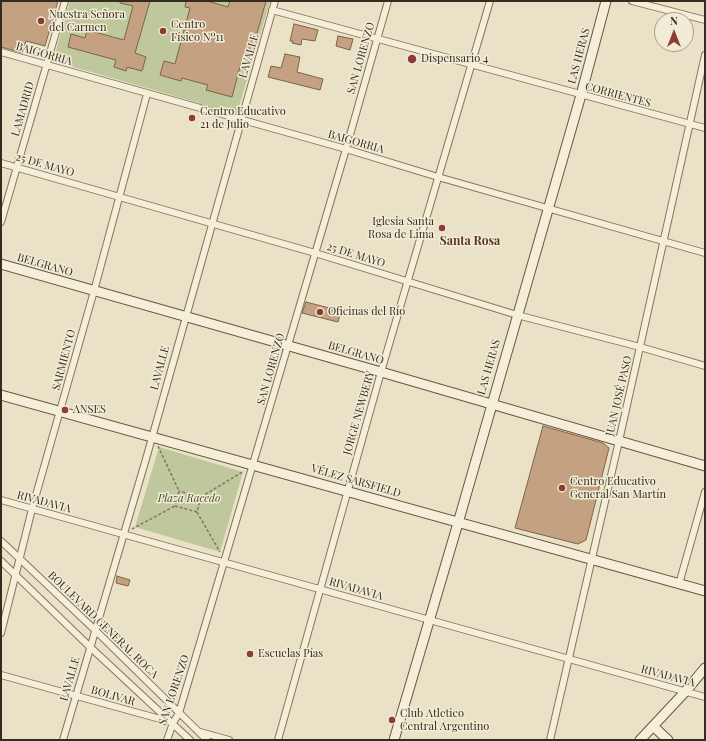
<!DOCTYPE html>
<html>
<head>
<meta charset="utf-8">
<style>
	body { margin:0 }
	#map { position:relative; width:706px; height:741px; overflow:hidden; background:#eae2c7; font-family:"Playfair Display",serif }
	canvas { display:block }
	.frame { position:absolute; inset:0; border:2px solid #352c21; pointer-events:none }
	.north { position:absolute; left:654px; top:12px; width:40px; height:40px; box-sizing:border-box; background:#f2ecd6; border:1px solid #a69f8e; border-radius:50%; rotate:0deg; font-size:11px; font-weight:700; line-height:16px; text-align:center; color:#352c21 }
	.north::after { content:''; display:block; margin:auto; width:14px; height:18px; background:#8c3b35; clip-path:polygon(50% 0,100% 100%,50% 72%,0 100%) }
</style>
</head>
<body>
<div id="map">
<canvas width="706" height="741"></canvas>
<div class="frame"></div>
<div class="north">N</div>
</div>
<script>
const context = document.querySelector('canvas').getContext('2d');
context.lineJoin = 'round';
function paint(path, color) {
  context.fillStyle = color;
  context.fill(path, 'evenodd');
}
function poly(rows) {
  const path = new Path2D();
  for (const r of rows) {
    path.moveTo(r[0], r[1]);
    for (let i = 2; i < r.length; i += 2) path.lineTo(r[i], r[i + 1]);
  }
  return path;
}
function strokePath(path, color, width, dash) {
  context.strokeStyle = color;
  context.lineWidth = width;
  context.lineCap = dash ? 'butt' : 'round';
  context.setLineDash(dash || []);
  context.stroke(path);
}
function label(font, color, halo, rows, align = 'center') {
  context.font = font + ' "Playfair Display",serif';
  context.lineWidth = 3;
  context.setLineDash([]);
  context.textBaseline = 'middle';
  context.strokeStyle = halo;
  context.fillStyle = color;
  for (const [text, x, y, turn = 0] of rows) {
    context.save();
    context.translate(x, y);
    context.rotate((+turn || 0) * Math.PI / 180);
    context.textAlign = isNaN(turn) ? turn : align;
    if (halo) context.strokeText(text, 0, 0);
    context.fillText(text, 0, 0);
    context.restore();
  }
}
paint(poly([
	[70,1,270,1,237,114,53,61],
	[159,447,243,472,220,552,135,527]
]), '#bfc79c');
const building = poly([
	[1,1,58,1,45,46,26,41,23,53,1,47,1,1],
	[120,1,150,1,135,53,146,57,142,71,127,67,126,71,114,67,116,60,68,47,71,34,85,38,87,30,124,40,133,6,120,3,120,1],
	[186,1,207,1,228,7,230,1,266,1,248,65,241,63,232,97,206,90,208,85,182,78,181,81,160,75,164,61,175,64,190,8,185,7,186,1],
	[294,24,318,30,315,41,302,39,301,45,292,43,293,41,290,41,294,24],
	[338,36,353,39,350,50,336,46,338,36],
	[285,54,300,57,297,72,323,79,320,90,268,77,271,66,281,68,285,54],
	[306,302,341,311,338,322,302,313,306,302],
	[543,426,603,443,609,448,586,540,578,544,515,528,543,426],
	[117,576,130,580,128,586,116,583,117,576]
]);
paint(building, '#c4a281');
strokePath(building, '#806247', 1);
const street = poly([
	[632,1,705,20],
	[272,10,705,128],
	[1,52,346,149,438,177,705,253],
	[1,163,315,253,517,315,640,347,705,366],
	[1,222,65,1],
	[1,500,705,697],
	[1,541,95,630,207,740],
	[1,561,90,647,190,740],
	[679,584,705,492],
	[1,633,32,509,94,291,147,94],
	[1,675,171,722],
	[200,732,229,740],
	[63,740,146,459,275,1],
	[167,740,173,723,179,713,224,562,346,149,388,1],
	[278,740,381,372,490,1],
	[550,740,619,441,705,55]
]);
const secondary = poly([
	[1,264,381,372,705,466],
	[1,395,705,591],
	[653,726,668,740],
	[394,740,458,523,581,95,606,1],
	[640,740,685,692,705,668]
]);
strokePath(street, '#84755f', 8);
strokePath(secondary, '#655642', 11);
strokePath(poly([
	[158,446,179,491,175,506,197,512,201,497,179,491],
	[201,497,244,471],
	[197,512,220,552],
	[132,529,175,506]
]), '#84755f', 1.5, [3, 2]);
strokePath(street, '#f5efda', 6);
strokePath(secondary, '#f5efda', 9);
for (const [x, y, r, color] of [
	[41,21,4,"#8c3b35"],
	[163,31,4,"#8c3b35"],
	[412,59,5,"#8c3b35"],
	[192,118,4,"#8c3b35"],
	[442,228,4,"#8c3b35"],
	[320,312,4,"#8c3b35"],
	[65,410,4,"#8c3b35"],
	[562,488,4,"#8c3b35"],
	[250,654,4,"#8c3b35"],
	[392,720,4,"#8c3b35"]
]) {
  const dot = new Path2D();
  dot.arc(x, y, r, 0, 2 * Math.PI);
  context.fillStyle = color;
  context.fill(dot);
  strokePath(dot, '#f2ecd6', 1.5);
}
label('11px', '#352c21', '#f2ecd6', [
	["Nuestra Señora",49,15],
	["del Carmen",49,28],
	["Centro",171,25],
	["Físico Nº11",171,38],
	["Dispensario 4",421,59],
	["Centro Educativo",200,112],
	["21 de Julio",200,125],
	["Iglesia Santa",434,222,"right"],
	["Rosa de Lima",434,235,"right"],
	["Oficinas del Río",328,312],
	["ANSES",73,410],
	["Centro Educativo",570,482],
	["General San Martín",570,495],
	["Escuelas Pías",258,654],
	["Club Atletico",400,714],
	["Central Argentino",400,727]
], 'left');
label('11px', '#352c21', '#f2ecd6', [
	["BAIGORRIA",44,54,16],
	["LAVALLE",249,56,-74],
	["LAS HERAS",579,56,-75],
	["SAN LORENZO",361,58,-74],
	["CORRIENTES",618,95,15],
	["LAMADRID",23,109,-74],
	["BAIGORRIA",356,142,16],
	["25 DE MAYO",45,165,16],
	["25 DE MAYO",356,255,17],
	["BELGRANO",45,265,16],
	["BELGRANO",356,353,16],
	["SARMIENTO",64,360,-75],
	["LAS HERAS",489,367,-74],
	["LAVALLE",160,368,-75],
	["SAN LORENZO",271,369,-74],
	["JUAN JOSÉ PASO",619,396,-77],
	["JORGE NEWBERY",359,413,-74],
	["VÉLEZ SARSFIELD",356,481,16],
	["RIVADAVIA",44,502,15],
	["RIVADAVIA",356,589,16],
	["BOULEVARD GENERAL ROCA",103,625,44],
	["RIVADAVIA",668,676,15],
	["LAVALLE",70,679,-74],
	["SAN LORENZO",174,690,-71],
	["BOLIVAR",113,696,16]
]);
label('italic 11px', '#435029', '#f2ecd6', [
	["Plaza Racedo",189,499]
]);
label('bold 12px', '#5d3525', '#f2ecd6', [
	["Santa Rosa",470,241]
]);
</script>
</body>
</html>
